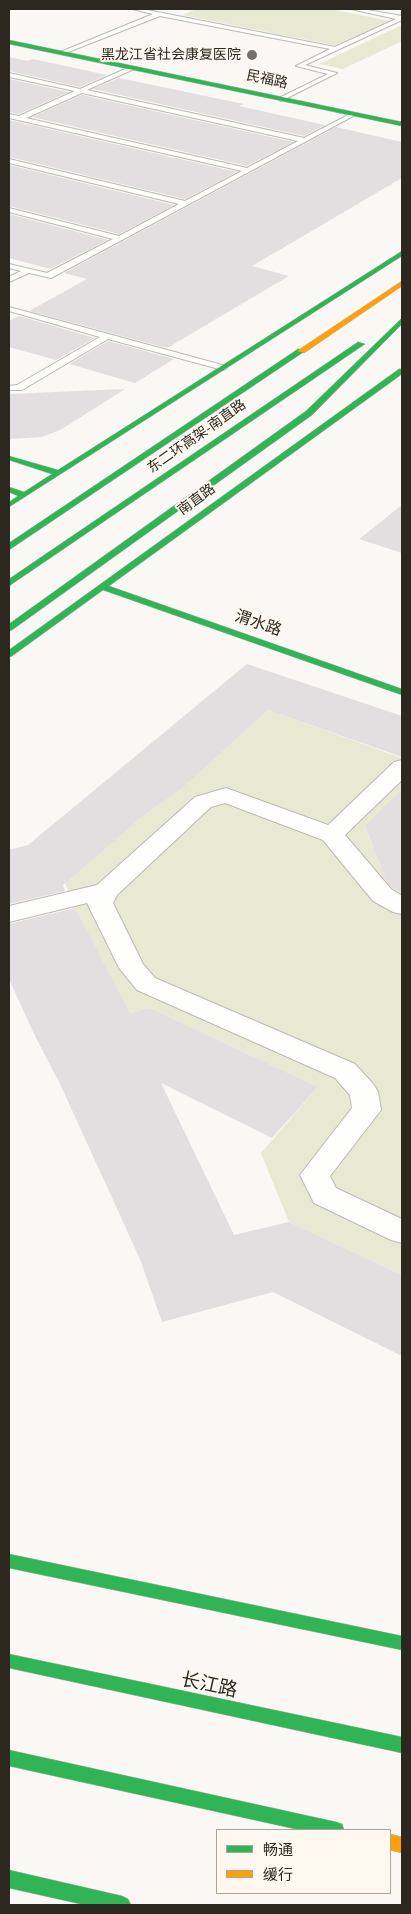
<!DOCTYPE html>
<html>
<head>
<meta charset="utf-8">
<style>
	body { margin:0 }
	#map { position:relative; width:411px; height:1914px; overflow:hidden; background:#faf7f4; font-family:"Source Serif 4","Noto Sans SC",serif }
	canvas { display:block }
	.frame { position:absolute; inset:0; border:10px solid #2c2820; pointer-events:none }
	.legend { position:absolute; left:216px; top:1829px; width:175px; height:65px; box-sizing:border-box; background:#fef8f0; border:1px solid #aaa59d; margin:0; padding:6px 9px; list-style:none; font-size:15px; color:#2c2820 }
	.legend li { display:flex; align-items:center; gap:10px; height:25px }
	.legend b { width:25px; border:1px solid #aaa59d }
</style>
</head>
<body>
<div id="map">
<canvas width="411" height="1914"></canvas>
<div class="frame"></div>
<ul class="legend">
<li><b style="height:6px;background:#30b455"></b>畅通</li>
<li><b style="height:6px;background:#ff9f0a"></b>缓行</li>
</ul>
</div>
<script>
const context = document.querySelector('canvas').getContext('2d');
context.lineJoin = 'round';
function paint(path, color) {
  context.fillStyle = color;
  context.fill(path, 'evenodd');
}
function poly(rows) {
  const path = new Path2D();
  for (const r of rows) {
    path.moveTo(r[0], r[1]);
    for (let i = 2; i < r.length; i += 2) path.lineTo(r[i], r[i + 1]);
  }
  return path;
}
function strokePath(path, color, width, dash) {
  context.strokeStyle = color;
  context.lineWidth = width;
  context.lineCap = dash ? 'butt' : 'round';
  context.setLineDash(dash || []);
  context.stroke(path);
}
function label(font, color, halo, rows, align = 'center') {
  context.font = font + ' "Source Serif 4","Noto Sans SC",serif';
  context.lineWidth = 4;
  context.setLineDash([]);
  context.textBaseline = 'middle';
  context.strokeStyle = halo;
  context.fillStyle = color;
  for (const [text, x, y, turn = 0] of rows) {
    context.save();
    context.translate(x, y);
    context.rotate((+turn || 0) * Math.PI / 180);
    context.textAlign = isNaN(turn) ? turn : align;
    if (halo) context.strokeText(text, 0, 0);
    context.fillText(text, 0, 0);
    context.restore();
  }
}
paint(poly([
	[197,9,330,9,390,21,338,46,182,15],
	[402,25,402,41,343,69,319,64],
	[268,710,402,758,402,789,365,827,382,869,402,867,402,1275,289,1222,261,1153,318,1087,150,1008,130,1013,79,917,63,878,75,874,142,817,181,788]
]), '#e8e9d3');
paint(poly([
	[9,57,28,61,33,59,107,75,80,87,9,71],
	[119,78,244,104,239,106,325,125,304,136,93,89],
	[9,79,69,92,19,114,9,112],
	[82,95,293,142,247,166,32,117],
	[9,120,237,172,185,199,9,157],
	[336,127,402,142,402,178,252,266,289,276,167,348,29,311,87,279,64,273],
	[9,165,174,205,119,234,9,206],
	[9,214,108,240,50,269,9,258],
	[19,316,95,338,56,360,9,347,9,321],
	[108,341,174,359,135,383,69,364],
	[125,389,62,429,42,437,9,439,9,394],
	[402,505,402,553,359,539],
	[247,664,402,716,402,757,268,710,182,788,142,817,63,885,65,891,9,904,9,850,28,845],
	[402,789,402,894,387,882,365,826],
	[75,908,130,1013,150,1008,318,1087,272,1138,161,1083,234,1235,289,1222,402,1275,402,1356,273,1292,162,1322,140,1259,60,1084,35,1036,9,979,9,924]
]), '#e3dee0');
const lane = poly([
	[132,9,142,9,335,47,396,19,351,9,362,9,402,16,402,20,305,65,337,73,281,101,279,100,279,98,328,74,296,66,330,49,160,16,63,54,58,53,153,14,132,9],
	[132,66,134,69,87,90,304,138,352,113,357,114,51,278,29,273,9,282,9,277,21,271,9,268,9,264,47,273,113,239,9,212,9,208,119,236,179,204,9,163,9,159,185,201,242,171,9,118,9,114,19,116,75,91,9,77,9,73,80,89,132,66],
	[82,93,298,141,247,168,26,118,82,93],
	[9,307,226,366,227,368,223,370,108,339,22,390,9,390,9,386,17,385,100,337,9,311,9,307]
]);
const street = poly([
	[402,760,402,780,345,835,391,889,402,896,402,914,393,912,373,901,323,840,225,803,211,807,117,895,113,903,143,964,155,978,355,1064,374,1085,378,1092,381,1110,330,1176,336,1188,402,1219,402,1243,391,1240,314,1203,300,1175,352,1108,350,1095,335,1078,137,990,119,968,87,903,9,922,9,906,97,885,195,797,226,788,328,825,394,762,402,760]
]);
const fast = poly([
	[9,40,402,122,402,126,9,44,9,40],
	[402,251,402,256,9,507,9,502,18,496,9,492,9,487,24,492,52,474,9,460,9,456,58,470,402,251],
	[402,318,402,324,312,415,12,630,9,631,9,624,306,411,402,318],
	[358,342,365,344,9,586,9,579,358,342],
	[298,349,305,351,9,550,9,543,298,349],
	[399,369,402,369,402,374,109,586,402,689,402,695,103,590,12,656,9,657,9,650,399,369],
	[9,1554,402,1636,402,1650,9,1568,9,1554],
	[9,1654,402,1737,402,1753,9,1668,9,1654],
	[9,1750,336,1822,342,1824,344,1830,300,1830,9,1766,9,1750],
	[9,1870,122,1896,128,1899,131,1905,85,1905,9,1888,9,1870]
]);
const slow = poly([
	[402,281,402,286,304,353,297,351,402,281],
	[390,1834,402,1837,402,1853,390,1850,390,1834]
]);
strokePath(lane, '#bcb9b4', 2);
strokePath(street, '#bcb9b4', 2);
strokePath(fast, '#bcb9b4', 1);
strokePath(slow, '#bcb9b4', 1);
paint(lane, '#fefefd');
paint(street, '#fefefd');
paint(fast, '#30b455');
paint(slow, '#ff9f0a');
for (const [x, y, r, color] of [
	[252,55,6,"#74706a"]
]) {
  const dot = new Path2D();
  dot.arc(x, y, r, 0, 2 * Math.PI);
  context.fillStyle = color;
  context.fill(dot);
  strokePath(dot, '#fef8f0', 2);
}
label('14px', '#2c2820', '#fef8f0', [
	["黑龙江省社会康复医院",241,55]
], 'right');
label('14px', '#2c2820', '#fef8f0', [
	["民福路",267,80,12],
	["东二环高架-南直路",197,437,-35],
	["南直路",197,500,-36]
]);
label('16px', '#2c2820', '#fef8f0', [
	["渭水路",258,624,19]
]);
label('19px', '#2c2820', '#fef8f0', [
	["长江路",209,1686,12]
]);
</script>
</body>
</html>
